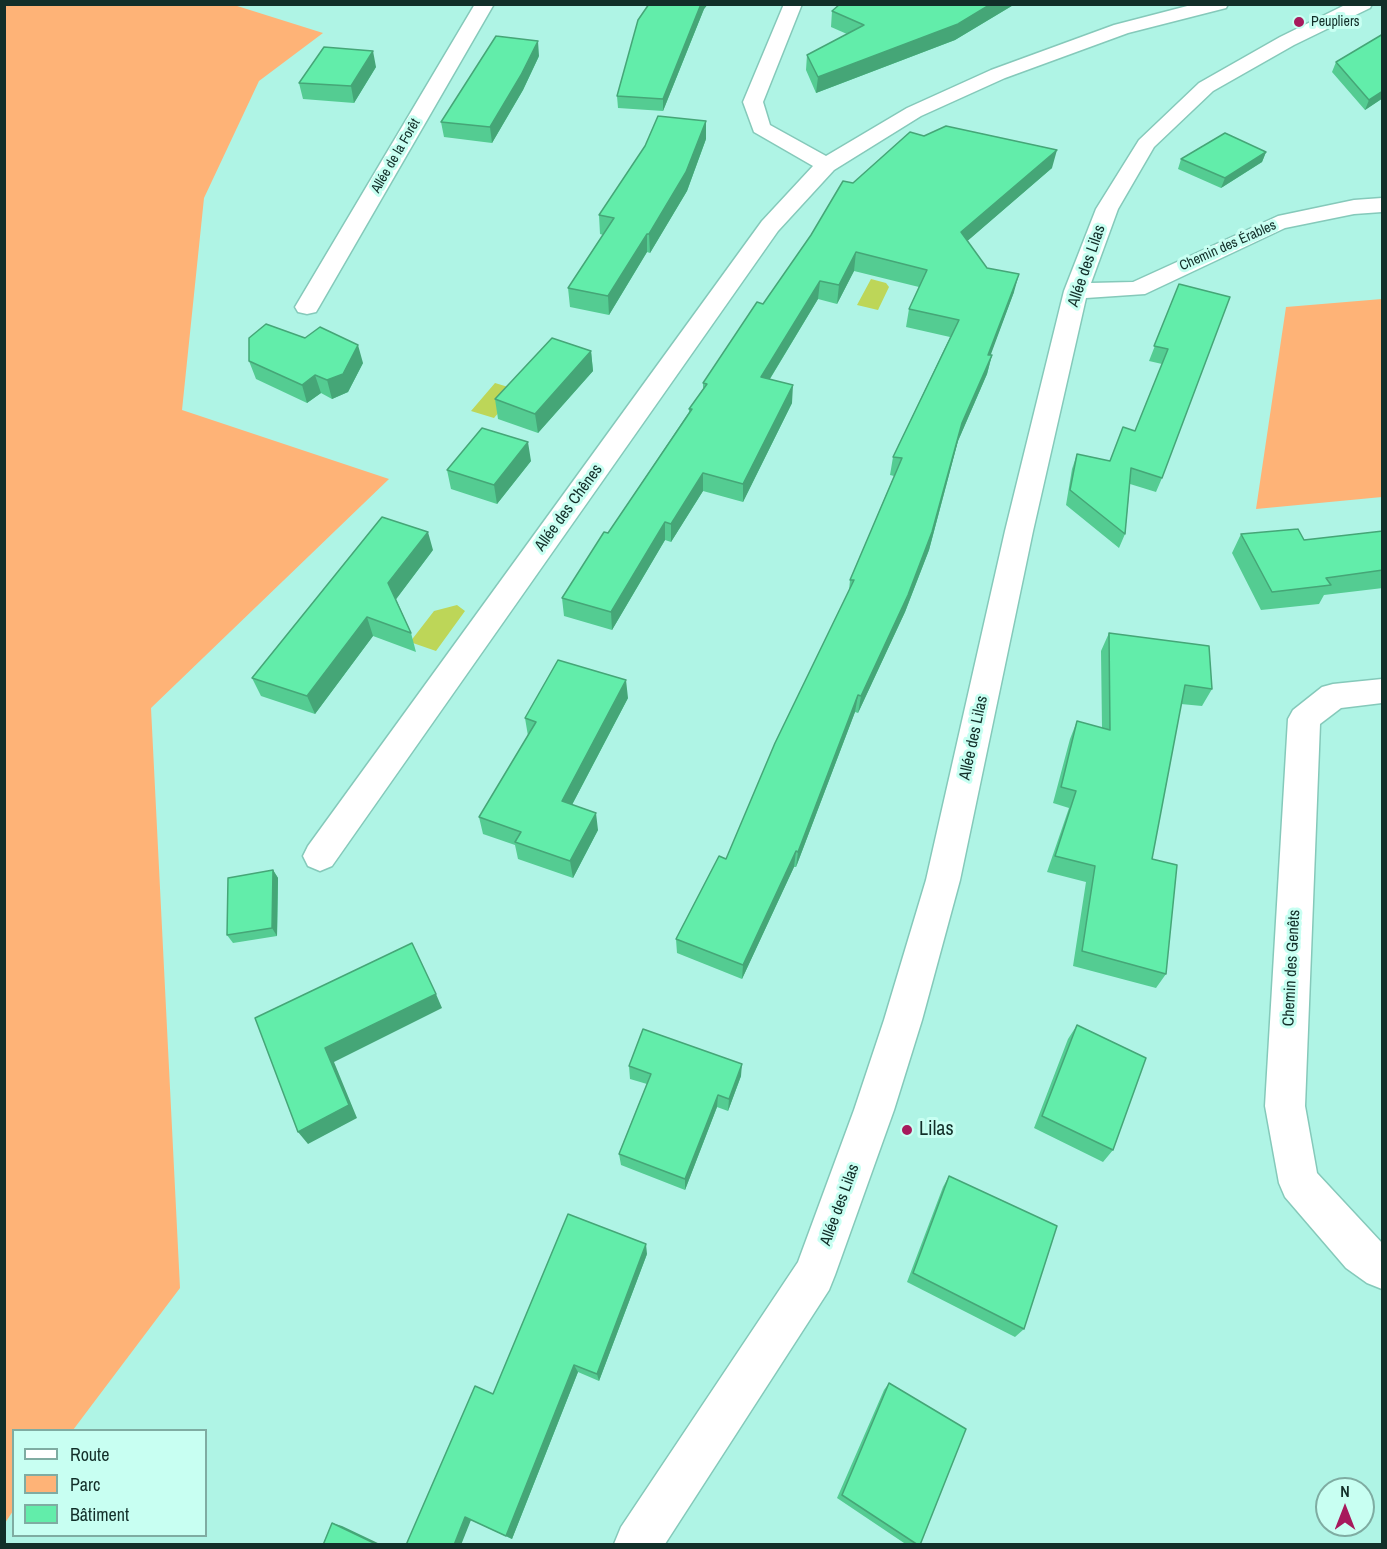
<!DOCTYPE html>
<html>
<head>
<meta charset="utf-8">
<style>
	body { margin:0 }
	#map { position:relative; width:1387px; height:1549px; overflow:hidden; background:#aff4e5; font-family:"Archivo Narrow",sans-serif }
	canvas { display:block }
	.frame { position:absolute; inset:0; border:6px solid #122f29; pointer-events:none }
	.legend { position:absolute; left:12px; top:1429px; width:195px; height:108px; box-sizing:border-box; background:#c8fff2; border:2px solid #7faca2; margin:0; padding:8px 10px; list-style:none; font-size:18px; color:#122f29 }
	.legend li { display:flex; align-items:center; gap:12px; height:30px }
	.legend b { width:30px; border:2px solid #7faca2 }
	.north { position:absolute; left:1315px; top:1477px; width:60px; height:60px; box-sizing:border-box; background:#c8fff2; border:2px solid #7faca2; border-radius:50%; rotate:0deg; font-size:16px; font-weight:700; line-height:24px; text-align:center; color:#122f29 }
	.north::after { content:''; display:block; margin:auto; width:21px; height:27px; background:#a71a5c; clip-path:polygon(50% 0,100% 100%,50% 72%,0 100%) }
</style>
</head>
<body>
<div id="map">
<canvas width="1387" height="1549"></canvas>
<div class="frame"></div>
<ul class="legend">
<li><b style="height:8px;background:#fff"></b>Route</li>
<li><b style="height:16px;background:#feb377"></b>Parc</li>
<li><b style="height:16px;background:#62edaa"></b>Bâtiment</li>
</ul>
<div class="north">N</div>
</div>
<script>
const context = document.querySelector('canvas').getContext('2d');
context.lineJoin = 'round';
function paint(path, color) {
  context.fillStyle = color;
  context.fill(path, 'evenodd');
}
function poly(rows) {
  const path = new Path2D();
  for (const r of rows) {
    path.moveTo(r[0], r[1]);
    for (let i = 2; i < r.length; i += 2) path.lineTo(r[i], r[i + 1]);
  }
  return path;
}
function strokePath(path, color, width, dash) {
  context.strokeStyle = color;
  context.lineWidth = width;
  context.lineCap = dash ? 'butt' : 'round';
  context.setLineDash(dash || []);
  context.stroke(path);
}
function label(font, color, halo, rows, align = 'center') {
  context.font = font + ' "Archivo Narrow",sans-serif';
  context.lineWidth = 6;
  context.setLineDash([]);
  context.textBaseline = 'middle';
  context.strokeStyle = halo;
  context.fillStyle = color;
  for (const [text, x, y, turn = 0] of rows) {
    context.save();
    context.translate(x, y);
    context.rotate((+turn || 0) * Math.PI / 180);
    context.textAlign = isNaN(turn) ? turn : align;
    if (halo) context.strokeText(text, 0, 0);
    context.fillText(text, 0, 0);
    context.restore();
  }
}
paint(poly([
	[5,4,234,5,323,33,259,81,204,198,182,410,389,479,151,708,180,1288,73,1430,14,1430,13,1511,5,1523],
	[1382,299,1382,497,1256,509,1286,307]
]), '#feb377');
paint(poly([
	[871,279,886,283,889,287,878,310,857,305],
	[495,383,518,390,494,418,471,411],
	[457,605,465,611,436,651,410,642,434,611]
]), '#bdd658');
const street = poly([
	[475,4,494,4,319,307,316,312,307,314,298,312,295,307,475,4],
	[784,4,802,4,763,102,770,125,826,156,907,108,991,70,1114,25,1195,4,1228,4,1226,8,1128,33,1005,78,921,116,834,170,778,231,332,866,320,871,308,866,303,856,308,846,762,221,813,166,754,132,743,102,784,4],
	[1347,4,1372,4,1370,8,1294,45,1213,91,1154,147,1118,209,1091,283,1133,282,1278,216,1354,200,1382,198,1382,212,1354,214,1285,228,1145,294,1086,298,1033,531,960,880,922,1020,894,1110,835,1275,829,1290,665,1544,614,1544,621,1527,798,1262,854,1110,884,1020,926,880,1005,531,1064,291,1096,209,1139,140,1199,83,1280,37,1347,4],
	[1382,679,1382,703,1341,708,1320,724,1305,1106,1317,1173,1382,1243,1382,1289,1367,1283,1346,1268,1285,1197,1279,1183,1265,1106,1288,719,1293,710,1322,687,1333,684,1382,679]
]);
strokePath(street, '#85c9ba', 3);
paint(street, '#fff');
paint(poly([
	[649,4,708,4,704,9,663,111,618,108,617,96],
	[840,4,1015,4,955,40,816,93,806,70,807,55,847,34,831,27,832,11],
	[1383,34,1383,98,1365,110,1332,72,1336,62],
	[539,56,523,90,492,143,444,137,441,122],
	[376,67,354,103,303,99,299,83],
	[924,136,1052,168,967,241,987,268,1014,292,990,355,992,355,987,374,958,441,929,550,905,612,858,713,855,712,796,867,794,867,742,979,677,953,676,939,726,859,849,591,850,580,894,476,890,475,893,457,950,337,906,327,909,309,919,287,854,271,837,304,818,299,770,379,792,403,743,502,703,491,671,542,665,540,612,630,564,616,562,598,608,533,689,412,689,409,703,389,703,383,763,304,853,183],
	[706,139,687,191,650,253,647,252,609,315,570,307,568,288,603,235,600,234,599,215],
	[1266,152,1262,162,1221,188,1178,169,1181,159],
	[1179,284,1162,478,1156,492,1130,484,1125,534,1119,548,1066,505,1072,469,1077,454,1110,461,1135,431,1162,364,1149,361],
	[591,351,593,371,538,433,498,419,495,399],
	[249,361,363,363,348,392,332,399,321,393,307,403,256,379],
	[531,461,497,504,451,489,447,470],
	[1383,531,1383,588,1324,595,1319,604,1261,610,1232,553,1241,534,1304,540],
	[433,550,396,599,411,633,416,652,373,636,315,714,261,696,252,678],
	[1109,633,1212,689,1202,706,1181,704,1152,859,1166,974,1156,988,1073,966,1086,882,1047,872,1069,808,1053,803,1070,739,1077,721,1102,728,1101,651],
	[628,698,572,805,598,830,573,878,518,859,515,845,483,834,479,817,528,736,525,718],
	[273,870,278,878,277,936,233,943,227,935],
	[1077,1025,1113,1150,1103,1162,1034,1128,1068,1039],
	[629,1066,741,1076,728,1111,717,1107,685,1190,621,1165,619,1154,647,1084,630,1079],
	[949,1176,1024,1329,1015,1337,907,1282,943,1187],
	[647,1254,599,1381,578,1372,512,1539,471,1520,493,1394],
	[889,1383,918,1545,907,1545,837,1498,884,1390]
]), '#54cc92');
paint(poly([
	[701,4,708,4,704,9,663,111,663,99],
	[991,4,1015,4,955,40,816,93,818,77],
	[538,41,539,56,523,90,492,143,490,127],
	[373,51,376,67,354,103,351,86],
	[1383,91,1383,98,1365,110,1369,100],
	[706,121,706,139,687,191,650,253,649,234],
	[1057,150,1052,168,957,250,961,232],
	[1266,152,1262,162,1221,188,1225,178],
	[647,234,647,252,609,315,608,296],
	[856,252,854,271,837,304,839,285],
	[1019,274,1014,292,984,373,988,355],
	[820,281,818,299,760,395,761,377],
	[358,345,363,363,348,392,332,399,327,380],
	[591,351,593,371,538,433,535,414],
	[992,355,987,374,958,441,929,550,905,612,858,713,861,696,962,423],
	[315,375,321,393,307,403,302,385],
	[793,385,792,403,743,502,743,484],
	[528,442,531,461,497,504,494,485],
	[703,473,703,491,671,542,671,524],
	[665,522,665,540,612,630,611,612],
	[428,532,433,550,394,602,388,583],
	[367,617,373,636,315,714,307,696],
	[626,680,628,698,565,818,562,801],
	[858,695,855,712,796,867,798,852],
	[596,813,598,830,573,878,570,861],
	[796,851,794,867,742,979,743,965],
	[273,870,278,878,277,936,272,928],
	[436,994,442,1008,334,1062,357,1118,308,1144,298,1132,325,1048],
	[742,1064,741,1076,728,1111,729,1099],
	[718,1095,717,1107,685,1190,685,1179],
	[646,1244,647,1254,599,1381,597,1374],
	[574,1365,578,1372,512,1539,506,1536],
	[465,1517,471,1520,461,1545,454,1545],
	[332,1523,342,1526,382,1545,378,1545]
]), '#45a677');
const building = poly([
	[649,4,701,4,663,99,617,96,638,20,649,4],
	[840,4,991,4,958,24,818,77,807,55,864,25,832,11,840,4],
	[1383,34,1383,91,1369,100,1336,62,1383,34],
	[496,36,538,41,521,75,490,127,441,122,496,36],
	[324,47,373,51,351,86,299,83,324,47],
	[658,116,706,121,686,172,649,234,647,234,608,296,568,288,614,218,599,215,645,146,658,116],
	[946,126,1057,150,961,232,987,268,1019,274,988,355,992,355,962,423,932,532,908,595,861,696,858,695,798,852,796,851,743,965,676,939,719,856,726,859,775,743,854,580,850,580,902,458,893,457,959,320,909,309,927,270,856,252,839,285,820,281,761,377,793,385,743,484,703,473,671,524,665,522,611,612,562,598,604,532,608,533,692,409,689,409,707,384,703,383,757,302,763,304,811,235,843,181,853,183,910,132,924,136,946,126],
	[1225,133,1266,152,1225,178,1181,159,1225,133],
	[1179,284,1230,297,1162,478,1131,468,1125,534,1070,490,1077,454,1110,461,1123,427,1135,431,1168,349,1154,346,1179,284],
	[266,324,305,338,320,327,358,345,343,374,327,380,315,375,302,385,249,361,249,338,266,324],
	[552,338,591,351,535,414,495,399,552,338],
	[482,428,528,442,494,485,447,470,482,428],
	[382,517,428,532,388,583,411,633,367,617,307,696,252,678,382,517],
	[1298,529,1304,540,1383,531,1383,570,1326,578,1331,585,1272,592,1241,534,1298,529],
	[1109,633,1209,646,1212,689,1185,685,1152,859,1177,865,1166,974,1082,951,1095,866,1055,856,1076,791,1061,787,1077,721,1110,730,1109,633],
	[558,660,626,680,562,801,596,813,570,861,515,842,521,832,479,817,536,722,525,718,558,660],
	[273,870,272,928,227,935,228,878,273,870],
	[412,943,436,994,325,1048,349,1105,298,1132,255,1018,412,943],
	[1077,1025,1146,1058,1113,1150,1042,1116,1077,1025],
	[643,1029,742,1064,729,1099,718,1095,685,1179,619,1154,651,1074,629,1066,643,1029],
	[949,1176,1057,1226,1024,1329,913,1273,949,1176],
	[568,1214,646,1244,597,1374,574,1365,506,1536,465,1517,454,1545,406,1545,475,1386,493,1394,568,1214],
	[889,1383,966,1429,920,1545,918,1545,842,1495,889,1383],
	[332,1523,378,1545,323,1545,332,1523]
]);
paint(building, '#62edaa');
strokePath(building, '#45a677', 1.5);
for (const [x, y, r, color] of [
	[1299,22,6,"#a71a5c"],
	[907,1130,6,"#a71a5c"]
]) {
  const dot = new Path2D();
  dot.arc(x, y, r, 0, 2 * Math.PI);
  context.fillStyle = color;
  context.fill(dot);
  strokePath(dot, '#c8fff2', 2);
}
label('14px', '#122f29', '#c8fff2', [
	["Peupliers",1311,22]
], 'left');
label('14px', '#122f29', '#c8fff2', [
	["Allée de la Forêt",396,156,-60],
	["Chemin des Érables",1228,246,-24]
]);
label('16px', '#122f29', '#c8fff2', [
	["Allée des Lilas",1087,266,-71],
	["Allée des Chênes",569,508,-54],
	["Allée des Lilas",974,738,-78],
	["Chemin des Genêts",1292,968,-87],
	["Allée des Lilas",840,1205,-70]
]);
label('20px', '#122f29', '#c8fff2', [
	["Lilas",919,1130]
], 'left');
</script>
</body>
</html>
